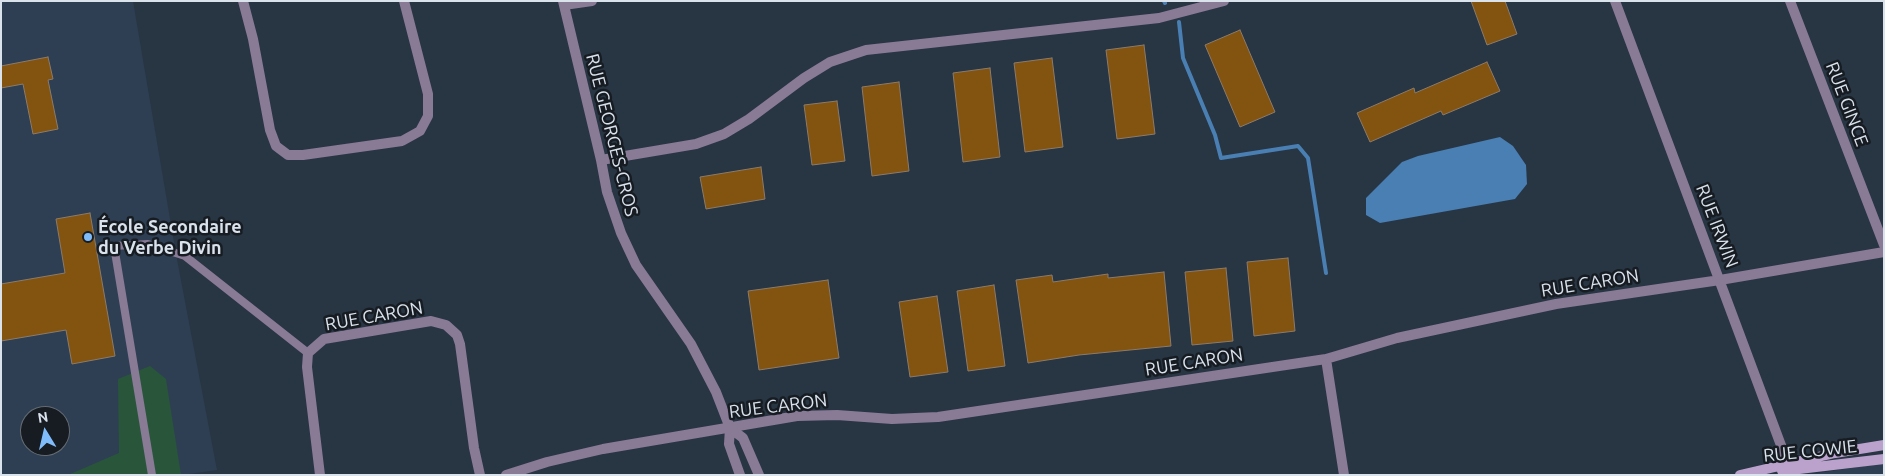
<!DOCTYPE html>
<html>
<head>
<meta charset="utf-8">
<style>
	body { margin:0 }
	#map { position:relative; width:1885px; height:476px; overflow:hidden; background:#283543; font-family:Ubuntu,sans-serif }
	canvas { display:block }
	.frame { position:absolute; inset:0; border:2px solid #dae2ec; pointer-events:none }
	.north { position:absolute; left:20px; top:406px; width:50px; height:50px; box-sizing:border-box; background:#161c22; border:1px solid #646b73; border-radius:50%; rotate:351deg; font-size:14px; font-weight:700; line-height:20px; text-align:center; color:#dae2ec }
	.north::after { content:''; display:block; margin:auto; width:18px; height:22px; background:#81bcfa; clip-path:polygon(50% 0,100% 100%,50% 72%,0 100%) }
</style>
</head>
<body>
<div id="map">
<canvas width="1885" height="476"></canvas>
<div class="frame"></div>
<div class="north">N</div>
</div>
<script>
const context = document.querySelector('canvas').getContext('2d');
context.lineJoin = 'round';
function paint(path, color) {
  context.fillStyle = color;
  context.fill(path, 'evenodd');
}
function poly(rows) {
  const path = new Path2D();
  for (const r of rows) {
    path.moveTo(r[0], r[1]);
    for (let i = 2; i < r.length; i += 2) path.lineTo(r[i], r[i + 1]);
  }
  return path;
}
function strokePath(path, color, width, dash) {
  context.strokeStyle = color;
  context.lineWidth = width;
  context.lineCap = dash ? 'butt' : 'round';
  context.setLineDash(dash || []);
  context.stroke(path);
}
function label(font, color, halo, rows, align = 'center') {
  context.font = font + ' Ubuntu,sans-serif';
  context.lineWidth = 5;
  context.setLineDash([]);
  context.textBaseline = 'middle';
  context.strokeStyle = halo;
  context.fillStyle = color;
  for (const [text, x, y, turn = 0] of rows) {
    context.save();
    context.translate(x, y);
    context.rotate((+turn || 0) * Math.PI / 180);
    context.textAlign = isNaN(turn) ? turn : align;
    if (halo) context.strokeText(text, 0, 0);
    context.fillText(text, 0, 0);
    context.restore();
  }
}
paint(poly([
	[1,1,133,1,176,254,217,470,182,475,1,475],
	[30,416,60,416,60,446,30,446],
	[1884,463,1884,475,1806,475]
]), '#2e3f53');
paint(poly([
	[150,366,166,379,181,475,68,475,119,453,118,379]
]), '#29563b');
paint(poly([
	[1500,137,1513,146,1526,165,1527,184,1515,199,1380,223,1366,215,1366,198,1402,162,1418,156]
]), '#497fb3');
strokePath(poly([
	[1164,1,1165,3],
	[1179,22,1183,58,1215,135,1221,158,1298,146,1308,158,1326,273]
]), '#497fb3', 4);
const building = poly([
	[1471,1,1505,1,1517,34,1487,45,1471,1],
	[1240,30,1275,112,1240,127,1205,45,1240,30],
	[1144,45,1155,134,1117,139,1106,50,1144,45],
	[48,57,53,79,48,80,58,129,33,134,23,84,1,88,1,66,48,57],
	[1052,58,1063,147,1025,152,1014,63,1052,58],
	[1487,62,1500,91,1443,115,1441,111,1370,142,1357,113,1414,88,1415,93,1487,62],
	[990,68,1000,157,963,162,953,73,990,68],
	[899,82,909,171,872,176,862,87,899,82],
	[837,101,845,161,812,165,804,105,837,101],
	[761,167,765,199,706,209,700,177,761,167],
	[90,213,115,356,72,364,66,330,1,341,1,284,65,273,56,219,90,213],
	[1288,258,1295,331,1254,336,1247,262,1288,258],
	[1226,268,1233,341,1192,345,1185,272,1226,268],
	[1164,272,1171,346,1079,355,1028,363,1016,280,1052,275,1053,282,1108,274,1108,278,1164,272],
	[828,280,839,358,759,370,748,291,828,280],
	[994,285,1005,366,968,371,957,291,994,285],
	[937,296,948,372,910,377,899,302,937,296]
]);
paint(building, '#835310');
strokePath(building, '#8b7b6b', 1);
strokePath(poly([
	[152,475,114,246,148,244,185,256,308,353]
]), '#897a96', 8);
strokePath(poly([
	[243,1,253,39,270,130,276,146,288,155,303,155,402,141,420,131,428,116,428,94,404,1],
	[563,1,601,160,607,192,621,233,636,265,691,344,716,392,730,428,729,444,740,475],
	[1615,1,1788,464],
	[1790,1,1884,245],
	[564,5,592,1],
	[601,160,696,144,724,134,749,119,804,78,830,62,866,50,1159,18,1224,1],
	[1326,359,1344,475],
	[730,428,743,438,759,475],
	[320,475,307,367,308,353,324,339,431,321,446,325,457,335,460,344,474,448,480,475],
	[506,475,547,462,603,449,797,416,837,415,892,419,938,417,1326,359,1397,338,1556,304,1720,280,1884,252]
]), '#897a96', 10);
strokePath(poly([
	[1782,471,1884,459],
	[1740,475,1835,453,1884,445]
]), '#baa2cd', 10);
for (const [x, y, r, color] of [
	[88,237,5,"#81bcfa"]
]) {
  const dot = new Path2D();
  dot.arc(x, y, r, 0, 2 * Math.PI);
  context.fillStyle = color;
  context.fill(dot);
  strokePath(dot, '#161c22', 2);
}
label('18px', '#dae2ec', '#161c22', [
	["RUE GINCE",1847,104,69],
	["RUE GEORGES-CROS",612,135,76],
	["RUE IRWIN",1717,226,69],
	["RUE CARON",1590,283,-9],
	["RUE CARON",374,316,-10],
	["RUE CARON",1194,362,-9],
	["RUE CARON",778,406,-7],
	["RUE COWIE",1810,451,-6]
]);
label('bold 18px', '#dae2ec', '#161c22', [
	["École Secondaire",98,227],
	["du Verbe Divin",98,248]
], 'left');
</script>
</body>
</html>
